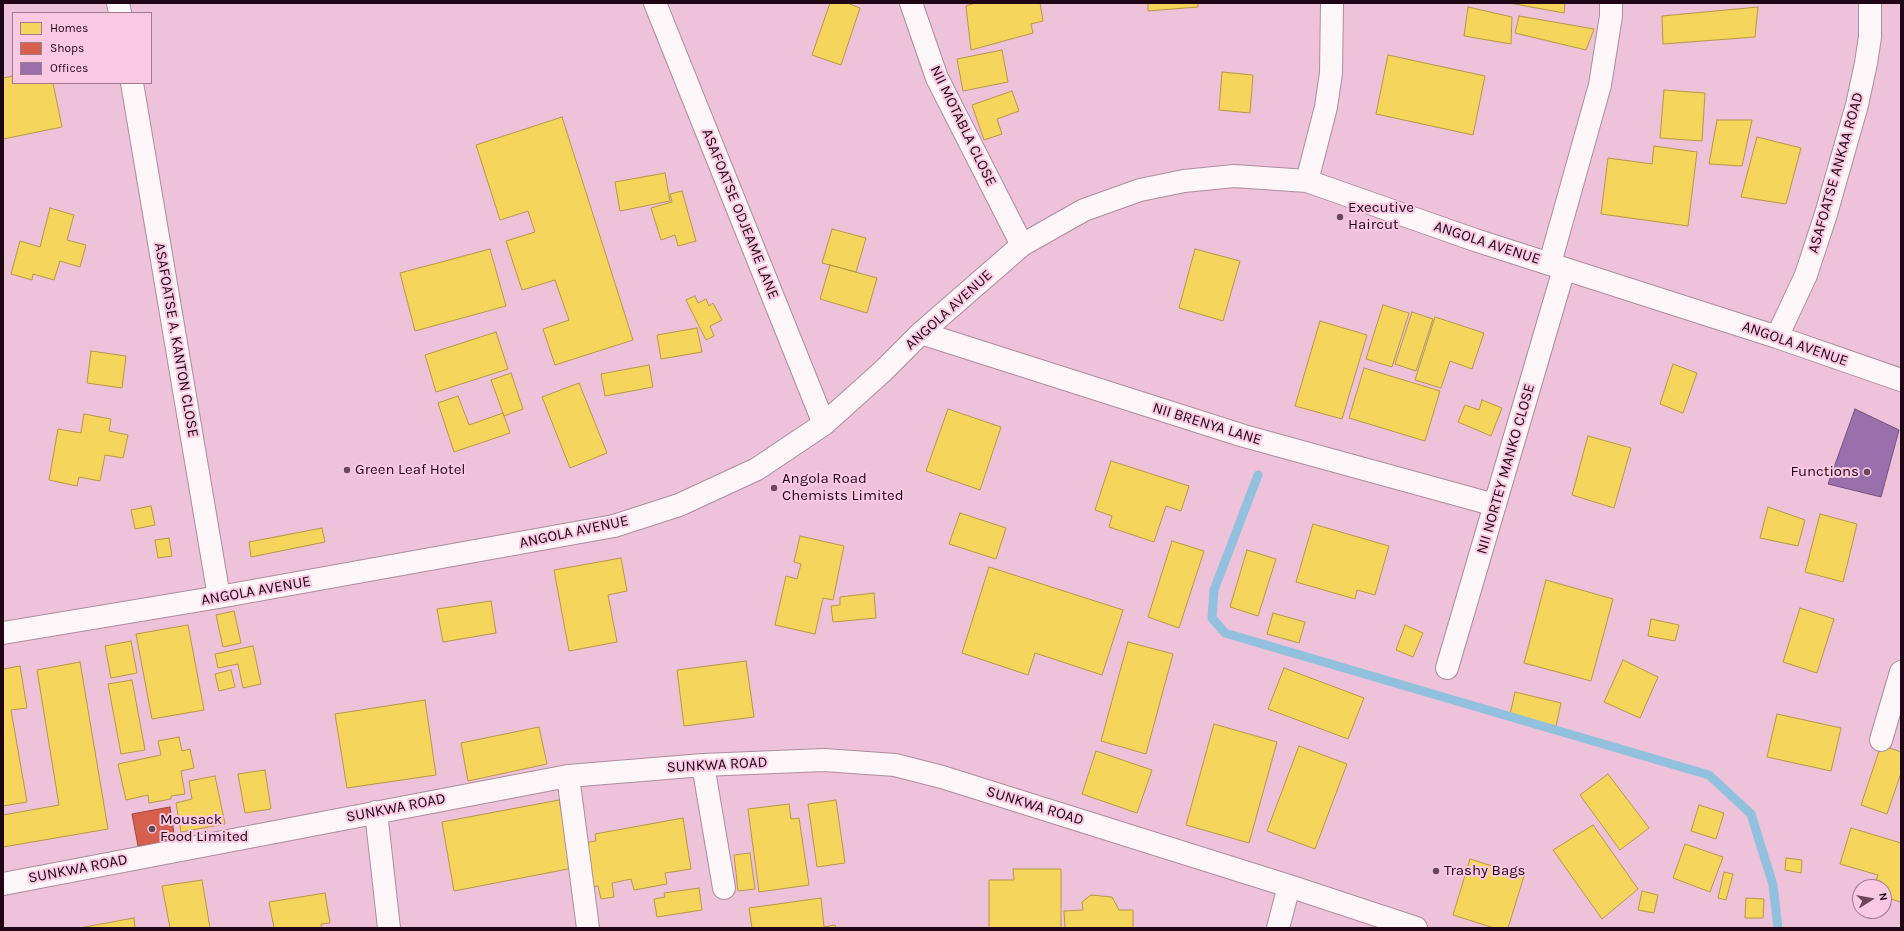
<!DOCTYPE html>
<html>
<head>
<meta charset="utf-8">
<style>
	body { margin:0 }
	#map { position:relative; width:1904px; height:931px; overflow:hidden; background:#eec2d8; font-family:Karla,sans-serif }
	canvas { display:block }
	.frame { position:absolute; inset:0; border:4px solid #200615; pointer-events:none }
	.legend { position:absolute; left:12px; top:12px; width:140px; height:72px; box-sizing:border-box; background:#f9c9e1; border:1px solid #a27b8f; margin:0; padding:5px 7px; list-style:none; font-size:12px; color:#200615 }
	.legend li { display:flex; align-items:center; gap:8px; height:20px }
	.legend b { width:20px; border:1px solid #a27b8f }
	.north { position:absolute; left:1852px; top:879px; width:40px; height:40px; box-sizing:border-box; background:#f9c9e1; border:1px solid #a27b8f; border-radius:50%; rotate:79deg; font-size:11px; font-weight:700; line-height:16px; text-align:center; color:#200615 }
	.north::after { content:''; display:block; margin:auto; width:14px; height:18px; background:#684859; clip-path:polygon(50% 0,100% 100%,50% 72%,0 100%) }
</style>
</head>
<body>
<div id="map">
<canvas width="1904" height="931"></canvas>
<div class="frame"></div>
<ul class="legend">
<li><b style="height:11px;background:#f6d55c"></b>Homes</li>
<li><b style="height:11px;background:#d6604d"></b>Shops</li>
<li><b style="height:11px;background:#9970ab"></b>Offices</li>
</ul>
<div class="north">N</div>
</div>
<script>
const context = document.querySelector('canvas').getContext('2d');
context.lineJoin = 'round';
function paint(path, color) {
  context.fillStyle = color;
  context.fill(path, 'evenodd');
}
function poly(rows) {
  const path = new Path2D();
  for (const r of rows) {
    path.moveTo(r[0], r[1]);
    for (let i = 2; i < r.length; i += 2) path.lineTo(r[i], r[i + 1]);
  }
  return path;
}
function strokePath(path, color, width, dash) {
  context.strokeStyle = color;
  context.lineWidth = width;
  context.lineCap = dash ? 'butt' : 'round';
  context.setLineDash(dash || []);
  context.stroke(path);
}
function label(font, color, halo, rows, align = 'center') {
  context.font = font + ' Karla,sans-serif';
  context.lineWidth = 4;
  context.setLineDash([]);
  context.textBaseline = 'middle';
  context.strokeStyle = halo;
  context.fillStyle = color;
  for (const [text, x, y, turn = 0] of rows) {
    context.save();
    context.translate(x, y);
    context.rotate((+turn || 0) * Math.PI / 180);
    context.textAlign = isNaN(turn) ? turn : align;
    if (halo) context.strokeText(text, 0, 0);
    context.fillText(text, 0, 0);
    context.restore();
  }
}
const homes = poly([
	[830,3,847,3,860,8,841,65,812,55,830,3],
	[975,3,1040,3,1043,21,1031,24,1033,33,971,50,966,6,975,3],
	[1148,3,1198,3,1198,7,1148,11,1148,3],
	[1509,3,1565,3,1564,13,1509,3],
	[1468,7,1512,17,1511,44,1464,36,1468,7],
	[1758,7,1755,37,1663,44,1662,16,1758,7],
	[1519,16,1594,29,1586,50,1515,33,1519,16],
	[1002,50,1008,82,963,91,957,59,1002,50],
	[1388,55,1485,76,1473,135,1376,114,1388,55],
	[1222,72,1253,75,1250,113,1219,110,1222,72],
	[13,76,13,83,53,83,62,127,3,139,3,78,13,76],
	[1664,90,1705,93,1702,141,1660,138,1664,90],
	[1012,91,1019,111,997,119,1002,134,984,140,972,105,1012,91],
	[562,117,633,340,555,365,543,329,569,320,555,280,522,290,506,241,535,232,528,211,500,220,476,145,562,117],
	[1717,120,1752,120,1742,166,1709,164,1717,120],
	[1757,137,1801,148,1786,204,1741,197,1757,137],
	[1654,146,1697,152,1688,226,1601,214,1608,158,1652,164,1654,146],
	[665,173,670,201,620,211,615,182,665,173],
	[682,191,696,241,678,246,675,235,661,240,651,208,672,202,670,194,682,191],
	[50,208,74,215,67,240,86,245,80,267,60,261,54,280,33,274,32,280,11,274,20,241,40,247,50,208],
	[832,229,866,238,856,272,822,263,832,229],
	[490,249,506,306,415,331,400,273,490,249],
	[1195,249,1240,261,1223,321,1179,308,1195,249],
	[830,265,877,278,867,313,820,299,830,265],
	[695,296,698,303,706,299,709,306,713,303,722,320,710,326,714,336,706,340,686,300,695,296],
	[1383,305,1409,313,1392,367,1366,359,1383,305],
	[1412,312,1433,319,1416,371,1395,364,1412,312],
	[1435,317,1484,333,1472,369,1450,361,1441,388,1415,380,1435,317],
	[1320,321,1367,335,1342,419,1295,406,1320,321],
	[697,328,702,352,661,359,657,335,697,328],
	[496,332,508,369,436,392,425,355,496,332],
	[91,351,126,356,122,388,87,383,91,351],
	[1673,364,1697,373,1683,413,1660,404,1673,364],
	[649,365,653,387,605,396,601,374,649,365],
	[1364,368,1440,391,1425,441,1349,418,1364,368],
	[511,373,523,409,504,416,491,380,511,373],
	[579,383,607,453,570,468,542,397,579,383],
	[458,396,469,425,503,413,510,433,454,452,438,403,458,396],
	[1482,400,1502,408,1491,436,1458,422,1465,405,1479,410,1482,400],
	[948,409,1001,427,980,490,926,471,948,409],
	[84,414,111,419,109,431,128,435,123,458,105,455,100,481,79,477,77,486,49,480,58,429,81,433,84,414],
	[1588,436,1631,448,1614,508,1572,495,1588,436],
	[1111,461,1189,486,1181,511,1166,506,1154,542,1109,527,1112,516,1095,510,1111,461],
	[151,506,155,525,135,529,131,510,151,506],
	[1768,507,1805,520,1798,546,1760,538,1768,507],
	[960,513,1006,528,996,559,949,544,960,513],
	[1820,514,1857,524,1843,582,1805,572,1820,514],
	[1313,524,1389,546,1375,595,1357,590,1355,599,1296,582,1313,524],
	[322,528,325,542,251,557,249,542,322,528],
	[800,536,844,546,833,600,823,598,815,634,775,625,786,576,797,579,801,564,794,562,800,536],
	[169,538,172,556,158,558,155,540,169,538],
	[1172,541,1204,551,1179,628,1148,617,1172,541],
	[1247,550,1276,559,1258,616,1230,607,1247,550],
	[621,558,627,591,608,595,617,642,569,651,554,570,621,558],
	[989,567,1123,610,1102,675,1035,653,1028,675,962,653,989,567],
	[1546,580,1613,599,1591,681,1524,663,1546,580],
	[874,593,876,618,833,622,831,606,840,605,840,597,874,593],
	[491,601,496,633,443,642,437,609,491,601],
	[1800,608,1834,619,1817,673,1783,662,1800,608],
	[234,611,241,643,223,647,216,615,234,611],
	[1273,613,1305,622,1299,643,1267,634,1273,613],
	[1651,619,1679,625,1675,641,1648,636,1651,619],
	[188,625,204,710,152,719,136,634,188,625],
	[1405,625,1423,633,1413,657,1396,650,1405,625],
	[131,641,137,673,111,678,105,646,131,641],
	[1128,642,1173,654,1146,754,1101,741,1128,642],
	[253,646,261,684,243,688,238,664,218,668,215,654,253,646],
	[1623,660,1658,677,1640,718,1604,702,1623,660],
	[746,661,754,717,684,726,677,670,746,661],
	[80,662,108,829,3,847,3,815,59,805,37,670,80,662],
	[20,666,27,708,11,710,27,802,3,806,3,669,20,666],
	[1284,668,1364,698,1348,739,1268,709,1284,668],
	[231,670,235,687,219,691,215,674,231,670],
	[132,680,145,750,121,754,108,684,132,680],
	[1515,692,1561,703,1556,726,1510,715,1515,692],
	[425,700,436,775,347,788,335,714,425,700],
	[1777,714,1841,728,1831,771,1767,757,1777,714],
	[1214,724,1277,742,1249,843,1186,825,1214,724],
	[539,727,547,764,468,781,461,743,539,727],
	[179,737,182,751,190,749,194,768,181,771,185,794,171,796,171,799,149,803,148,795,126,800,118,764,161,755,158,741,179,737],
	[1881,745,1901,752,1901,773,1887,814,1861,805,1881,745],
	[1299,746,1347,764,1315,849,1267,831,1299,746],
	[1096,751,1152,770,1137,813,1082,794,1096,751],
	[265,770,271,809,245,813,238,774,265,770],
	[1608,774,1649,828,1620,850,1580,795,1608,774],
	[215,776,225,824,181,832,176,803,192,799,189,781,215,776],
	[559,800,573,868,454,891,442,822,559,800],
	[836,800,845,863,817,867,808,804,836,800],
	[789,804,791,819,799,818,809,885,759,892,748,809,789,804],
	[1699,805,1724,813,1716,839,1691,831,1699,805],
	[683,818,691,869,665,873,667,884,634,890,631,879,612,883,614,897,601,899,598,886,591,887,583,843,596,841,595,834,683,818],
	[1593,825,1638,889,1602,919,1553,850,1593,825],
	[1851,828,1901,843,1901,902,1884,897,1884,887,1874,887,1878,875,1840,864,1851,828],
	[1685,844,1723,857,1710,892,1673,878,1685,844],
	[750,853,755,889,738,891,734,855,750,853],
	[1786,858,1802,860,1801,873,1785,870,1786,858],
	[1470,859,1524,876,1508,928,1494,928,1453,915,1470,859],
	[1013,869,1061,869,1061,928,989,928,989,880,1014,880,1013,869],
	[1724,872,1733,874,1726,900,1718,898,1724,872],
	[202,880,210,928,170,928,162,886,202,880],
	[699,888,702,910,657,917,654,899,665,897,664,893,699,888],
	[1642,891,1658,895,1654,913,1638,910,1642,891],
	[325,893,330,923,321,924,322,928,274,928,269,902,325,893],
	[1091,895,1112,897,1119,910,1133,910,1133,928,1065,928,1064,911,1083,910,1082,902,1091,895],
	[821,898,824,927,835,925,836,928,752,928,749,908,821,898],
	[1746,898,1764,899,1763,918,1745,918,1746,898],
	[134,918,135,928,79,928,134,918]
]);
paint(homes, '#f6d55c');
strokePath(homes, '#b69747', 1);
const shops = poly([
	[170,807,175,840,138,846,132,814,170,807]
]);
paint(shops, '#d6604d');
strokePath(shops, '#9f453c', 1);
const offices = poly([
	[1855,409,1899,430,1881,497,1828,484,1855,409]
]);
paint(offices, '#9970ab');
strokePath(offices, '#75507e', 1);
strokePath(poly([
	[1258,475,1214,590,1212,618,1225,633,1709,775,1751,814,1773,885,1778,928]
]), '#92c0df', 9);
const minor = poly([
	[118,3,120,13],
	[655,3,824,424],
	[911,3,937,78,1022,245],
	[132,83,219,597],
	[1307,181,1326,107,1331,73,1332,3],
	[1550,263,1600,85,1611,16,1611,3],
	[921,333,1244,436,1495,505],
	[1777,337,1806,275,1826,214,1857,105,1866,63,1870,37,1870,3],
	[3,633,219,597,614,526,679,505,757,469,824,424,883,371,921,333,1022,245,1084,210,1140,190,1184,181,1234,176,1307,181,1475,240,1777,337,1901,380],
	[1447,668,1564,269],
	[1881,740,1901,672],
	[703,765,724,888],
	[568,776,588,928],
	[376,812,389,928],
	[3,884,568,776,703,765,824,760,895,765,942,777,1289,886,1416,928],
	[1278,928,1289,886]
]);
strokePath(minor, '#ad8c9d', 24);
strokePath(minor, '#fcf6f9', 22);
for (const [x, y, r, color] of [
	[1340,217,4,"#684859"],
	[347,470,4,"#684859"],
	[1867,472,4,"#684859"],
	[774,488,4,"#684859"],
	[152,829,4,"#684859"],
	[1436,871,4,"#684859"]
]) {
  const dot = new Path2D();
  dot.arc(x, y, r, 0, 2 * Math.PI);
  context.fillStyle = color;
  context.fill(dot);
  strokePath(dot, '#f9c9e1', 1.5);
}
label('15px', '#200615', '#f9c9e1', [
	["NII MOTABLA CLOSE",963,126,64],
	["ASAFOATSE ANKAA ROAD",1836,173,-74],
	["ASAFOATSE ODJEAME LANE",740,214,68],
	["ANGOLA AVENUE",1487,243,18],
	["ANGOLA AVENUE",949,310,-42],
	["ASAFOATSE A. KANTON CLOSE",176,340,80],
	["ANGOLA AVENUE",1795,344,19],
	["NII BRENYA LANE",1207,424,17],
	["NII NORTEY MANKO CLOSE",1506,469,-74],
	["ANGOLA AVENUE",574,532,-12],
	["ANGOLA AVENUE",256,591,-10],
	["SUNKWA ROAD",717,765,-3],
	["SUNKWA ROAD",1035,806,17],
	["SUNKWA ROAD",396,808,-11],
	["SUNKWA ROAD",78,869,-11]
]);
label('15px', '#200615', '#f9c9e1', [
	["Executive",1348,208],
	["Haircut",1348,225],
	["Green Leaf Hotel",355,470],
	["Functions",1859,472,"right"],
	["Angola Road",782,479],
	["Chemists Limited",782,496],
	["Mousack",160,820],
	["Food Limited",160,837],
	["Trashy Bags",1444,871]
], 'left');
</script>
</body>
</html>
